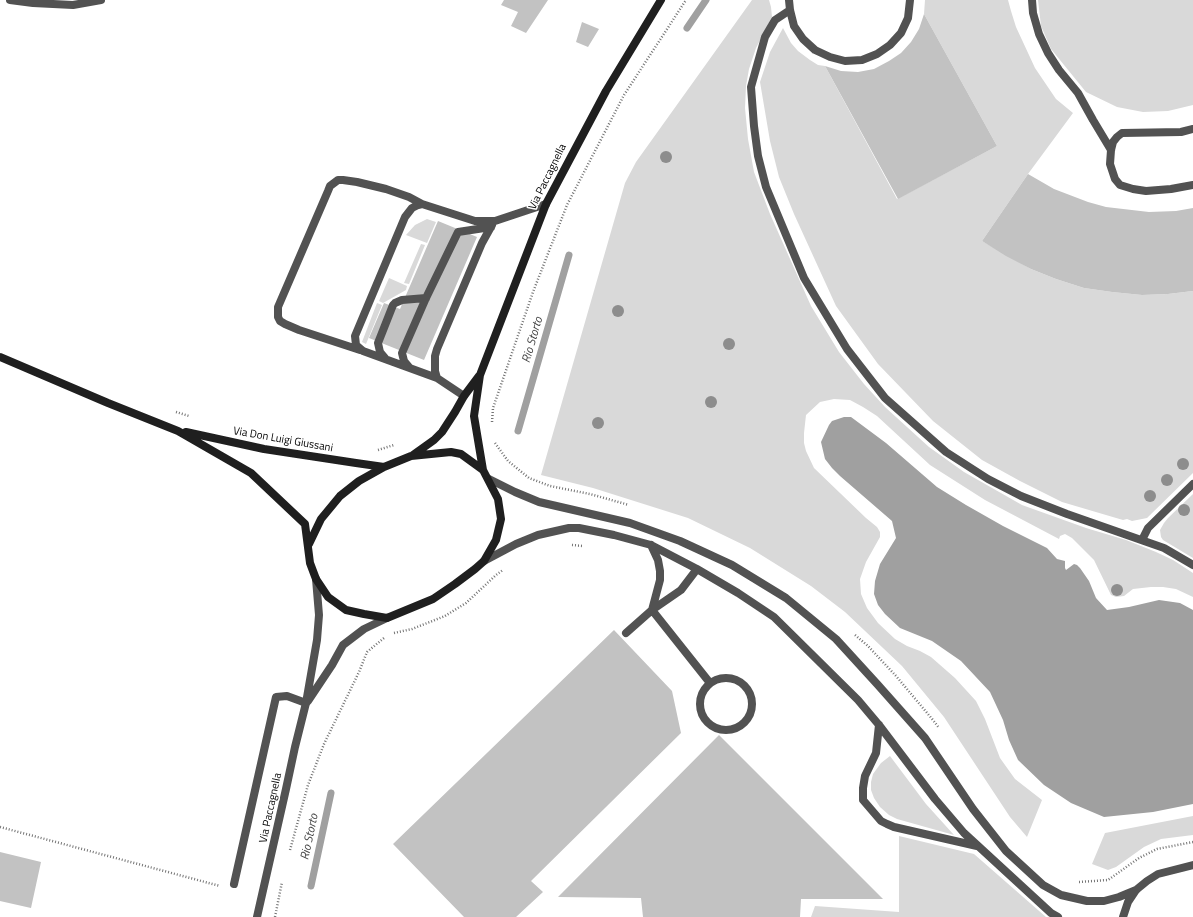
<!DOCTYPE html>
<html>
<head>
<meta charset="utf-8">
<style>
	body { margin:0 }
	canvas { display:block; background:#fff }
</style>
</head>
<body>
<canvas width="1193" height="917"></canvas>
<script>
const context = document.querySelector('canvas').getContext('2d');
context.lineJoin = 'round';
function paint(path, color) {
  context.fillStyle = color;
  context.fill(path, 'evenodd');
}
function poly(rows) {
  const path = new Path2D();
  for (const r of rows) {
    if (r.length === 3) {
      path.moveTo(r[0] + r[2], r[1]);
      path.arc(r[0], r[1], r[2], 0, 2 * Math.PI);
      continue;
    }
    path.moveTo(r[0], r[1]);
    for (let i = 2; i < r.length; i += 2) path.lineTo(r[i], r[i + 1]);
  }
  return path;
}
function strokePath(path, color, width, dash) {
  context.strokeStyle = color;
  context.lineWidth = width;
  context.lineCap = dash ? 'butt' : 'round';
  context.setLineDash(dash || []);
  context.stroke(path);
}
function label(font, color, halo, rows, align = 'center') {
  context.font = font + ' "Titillium Web",sans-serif';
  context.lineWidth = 3;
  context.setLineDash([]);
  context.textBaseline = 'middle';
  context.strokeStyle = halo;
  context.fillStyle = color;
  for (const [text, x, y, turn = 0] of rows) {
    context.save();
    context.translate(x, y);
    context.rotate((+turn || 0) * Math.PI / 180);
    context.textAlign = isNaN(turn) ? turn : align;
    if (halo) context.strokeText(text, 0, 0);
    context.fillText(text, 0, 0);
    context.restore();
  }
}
paint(poly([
	[752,0,769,0,771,7,772,17,756,48,749,69,746,86,745,108,748,139,754,172,770,214,811,306,839,352,864,384,885,407,929,447,964,472,1022,505,1086,528,1126,540,1156,552,1173,560,1193,573,1193,597,1176,589,1163,587,1151,587,1133,589,1124,596,1116,597,1111,595,1094,560,1072,538,1065,534,1060,536,1059,539,985,500,930,465,877,416,863,407,850,400,834,399,820,402,806,415,804,433,804,443,806,451,814,468,866,518,877,527,880,532,880,537,866,562,860,579,861,594,867,608,878,623,895,639,907,646,920,651,931,657,955,678,976,701,985,719,1000,758,1015,779,1042,800,1027,837,1010,817,944,717,902,666,845,612,811,586,750,548,688,518,593,488,541,475,625,183,636,162],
	[925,0,1008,0,1011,11,1016,27,1035,68,1056,99,1073,113,1028,174,982,241,1031,269,1056,279,1084,288,1112,292,1142,295,1168,294,1193,291,1193,473,1147,518,1132,521,1127,519,1123,520,1106,515,1062,502,1020,481,982,460,933,421,878,364,836,306,794,214,779,177,770,141,760,82,770,52,783,28,791,43,798,51,810,60,818,65,825,66,897,199,997,146,924,14],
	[1038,0,1193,0,1193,105,1168,111,1143,112,1117,107,1086,92,1051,49,1041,26],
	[427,219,436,222,427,243,406,235,415,225],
	[421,244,425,245,409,284,404,283],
	[389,278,407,286,406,290,383,303,379,301],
	[377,303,382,305,366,344,362,342],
	[1193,494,1193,558,1163,540,1161,537,1160,530,1164,523,1168,518],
	[890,756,926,804,954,835,897,819,889,815,880,807,874,798,871,790,871,782,873,774,881,763],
	[1193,816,1193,835,1161,839,1144,847,1116,867,1108,870,1092,864,1105,833],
	[899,836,974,854,1046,917,811,917,815,906,899,912]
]), '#d9d9d9');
paint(poly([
	[844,417,851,417,886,443,937,487,966,505,1003,526,1047,548,1057,559,1065,561,1065,568,1066,570,1074,564,1077,565,1080,568,1089,581,1096,598,1107,610,1129,607,1159,600,1180,603,1193,610,1193,804,1153,812,1104,817,1071,803,1044,785,1018,760,1009,740,1003,720,990,692,961,661,932,641,900,628,885,614,878,605,874,594,875,581,880,564,896,538,892,521,840,476,832,468,825,459,821,442,829,425,832,421]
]), '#a0a0a0');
strokePath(poly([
	[687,28,706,0],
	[518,431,569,255],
	[311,886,331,793]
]), '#a0a0a0', 7);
paint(poly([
	[504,0,548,0,526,33,511,26,518,12,501,5],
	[924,14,997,146,898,199,825,66,841,71,858,72,874,69,889,61,901,53,911,42,919,29],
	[582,22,599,29,588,47,576,42],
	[1028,174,1054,189,1088,202,1106,207,1149,212,1176,211,1193,208,1193,291,1168,294,1142,295,1112,292,1084,288,1056,279,1031,269,1006,256,982,241],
	[438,221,477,237,424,360,369,338,384,303,400,309],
	[614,630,672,691,681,733,531,881,543,892,516,917,464,917,393,844],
	[719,735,883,899,801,899,800,917,643,917,641,898,558,897],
	[0,852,41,862,31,908,0,901]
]), '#c2c2c2');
strokePath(poly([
	[176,412,189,416],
	[492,422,493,408,533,292,567,205,624,95,686,0],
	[495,443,508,461,529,478,550,486,590,494,629,505],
	[378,450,394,445],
	[572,545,583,546],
	[394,633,412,629,445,616,466,603,496,575,503,570],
	[855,635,868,646,896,676,933,720,939,728],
	[0,827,220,886],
	[290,850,308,785,324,744,359,672,367,652,384,638],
	[1079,882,1108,880,1139,858,1157,849,1193,842],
	[275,917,282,882]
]), '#747474', 2.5, [1, 2]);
strokePath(poly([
	[789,0,790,10,794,26,803,39,815,50,830,57,845,61,862,60,877,54,890,45,901,33,908,18,910,0],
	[1032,0,1033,13,1039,34,1048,53,1059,70,1078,93,1093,120,1111,150],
	[790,10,775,20,765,37,751,87,754,126,758,156,766,187,804,278,847,349,885,398,946,452,988,479,1021,496,1067,514,1164,548,1193,565],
	[1193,129,1181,132,1122,133,1117,137,1113,142,1111,150,1110,164,1115,179,1120,185,1133,189,1146,191,1171,189,1193,185],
	[360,350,299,330,285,324,280,321,278,317,278,307,328,191,330,186,338,180,343,180,357,182,386,189,409,197,422,204],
	[385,358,380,352,378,343,393,305,395,303,402,300,426,298],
	[409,367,404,361,402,353,426,298,458,232,491,227],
	[437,378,435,371,435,356,437,349,482,243,492,225],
	[464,396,437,378,363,351,356,345,355,336,405,217,412,208,418,205,422,204,475,221,495,221,546,204],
	[489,479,515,492,539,502,630,523,680,541,732,565,786,598,836,639,878,685,925,738,973,809,1006,851,1043,885,1061,895,1087,901,1104,901,1119,897,1136,890],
	[1142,540,1148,528,1193,484],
	[651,545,658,560,660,571,660,580,652,610],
	[484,561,516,544,538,535,569,528,579,528,614,535,651,545,697,569,738,593,774,617,858,700,879,725,935,799,964,833,1051,913,1058,917],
	[652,610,710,683],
	[626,633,652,610,681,590,697,569],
	[726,704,26],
	[879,725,876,753,865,776,863,788,863,800,881,821,887,824,894,827,977,846],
	[234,884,276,697,287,696,306,703],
	[1123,917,1128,902,1136,890,1147,881,1158,874,1193,865]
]), '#525252', 8);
strokePath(poly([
	[10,0,33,3,73,5,101,0]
]), '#525252', 8);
strokePath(poly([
	[308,701,332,665,343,645,364,629,387,618],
	[257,917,286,789,295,747,306,703,317,640,319,615,316,579]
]), '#525252', 8);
strokePath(poly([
	[0,357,108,403,178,431,251,473,305,524,310,563,316,579,328,597,346,610,364,614,387,618,433,599,455,584,475,569,484,561,496,540,501,519,498,499,483,470,461,454,451,452,411,456,384,467,359,481,340,496,321,519,309,544],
	[186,432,264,449,356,463,384,467],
	[413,455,434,440,442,432,455,412,464,396,479,376],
	[483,470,474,416,480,375,546,204,606,91,661,0]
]), '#1f1f1f', 8);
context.fillStyle = '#8d8d8d';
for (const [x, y] of [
	[666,157],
	[618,311],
	[729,344],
	[711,402],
	[598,423],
	[1183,464],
	[1167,480],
	[1150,496],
	[1184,510],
	[1117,590]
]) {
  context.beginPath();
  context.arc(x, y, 6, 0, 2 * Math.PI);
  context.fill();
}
label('11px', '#000', '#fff', [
	["Via Paccagnella",548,177,-64],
	["Via Don Luigi Giussani",283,440,10],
	["Via Paccagnella",271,808,-78]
]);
label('italic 12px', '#414141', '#fff', [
	["Rio Storto",533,340,-74],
	["Rio Storto",310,837,-78]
]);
</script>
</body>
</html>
